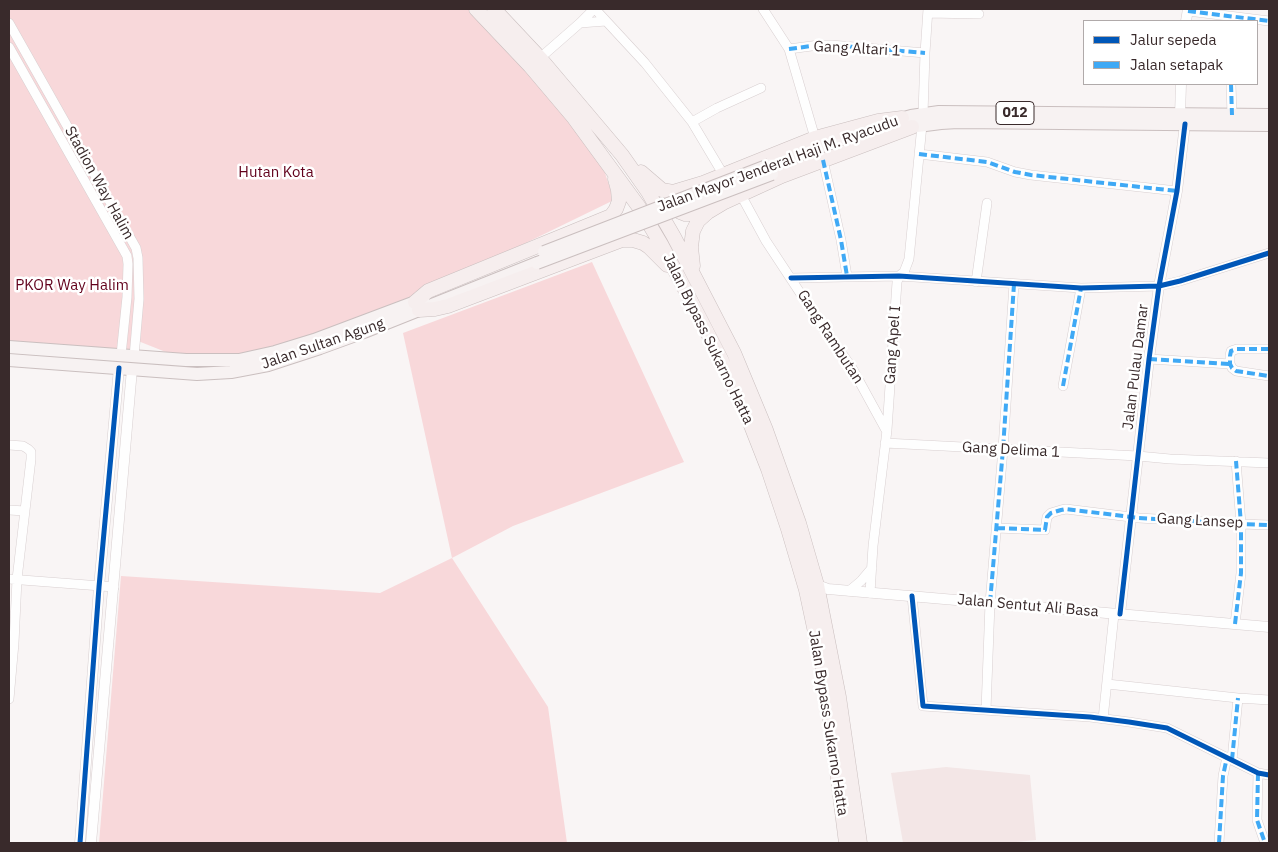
<!DOCTYPE html>
<html>
<head>
<meta charset="utf-8">
<style>
	body { margin:0 }
	#map { position:relative; width:1278px; height:852px; overflow:hidden; background:#f9f5f5; font-family:"IBM Plex Sans",sans-serif }
	canvas { display:block }
	.frame { position:absolute; inset:0; border:10px solid #392a2b; pointer-events:none }
	.legend { position:absolute; left:1083px; top:20px; width:175px; height:65px; box-sizing:border-box; background:#fff; border:1px solid #b0aaaa; margin:0; padding:6px 9px; list-style:none; font-size:15px; color:#392a2b }
	.legend li { display:flex; align-items:center; gap:10px; height:25px }
	.legend b { width:25px; border:1px solid #b0aaaa }
</style>
</head>
<body>
<div id="map">
<canvas width="1278" height="852"></canvas>
<div class="frame"></div>
<ul class="legend">
<li><b style="height:6px;background:#0057b8"></b>Jalur sepeda</li>
<li><b style="height:6px;background:#3fa9f5"></b>Jalan setapak</li>
</ul>
</div>
<script>
const context = document.querySelector('canvas').getContext('2d');
context.lineJoin = 'round';
function paint(path, color) {
  context.fillStyle = color;
  context.fill(path, 'evenodd');
}
function poly(rows) {
  const path = new Path2D();
  for (const r of rows) {
    path.moveTo(r[0], r[1]);
    for (let i = 2; i < r.length; i += 2) path.lineTo(r[i], r[i + 1]);
  }
  return path;
}
function strokePath(path, color, width, dash) {
  context.strokeStyle = color;
  context.lineWidth = width;
  context.lineCap = dash ? 'butt' : 'round';
  context.setLineDash(dash || []);
  context.stroke(path);
}
function label(font, color, halo, rows, align = 'center') {
  context.font = font + ' "IBM Plex Sans",sans-serif';
  context.lineWidth = 5;
  context.setLineDash([]);
  context.textBaseline = 'middle';
  context.strokeStyle = halo;
  context.fillStyle = color;
  for (const [text, x, y, turn = 0] of rows) {
    context.save();
    context.translate(x, y);
    context.rotate((+turn || 0) * Math.PI / 180);
    context.textAlign = isNaN(turn) ? turn : align;
    if (halo) context.strokeText(text, 0, 0);
    context.fillText(text, 0, 0);
    context.restore();
  }
}
paint(poly([
	[946,767,1030,775,1036,840,1007,843,903,843,891,773]
]), '#f3e6e6');
paint(poly([
	[9,9,475,9,565,106,602,164,614,200,413,298,240,360,186,360,133,339,133,355,9,345],
	[592,262,684,462,513,526,452,558,548,707,567,843,99,843,121,576,380,593,452,558,403,333]
]), '#f8d8da');
const minor = poly([
	[595,9,645,63,692,122,723,174],
	[763,9,789,49,815,138],
	[1188,11,1269,21],
	[928,13,979,14],
	[9,23,136,248,138,258,139,299,134,357],
	[580,23,606,21],
	[9,47,127,256,128,264,127,297,121,355],
	[789,49,819,45,831,45,925,53],
	[540,58,580,23,594,9],
	[1231,84,1232,115],
	[923,114,925,53,928,9],
	[692,122,717,108,761,88],
	[919,154,987,162,1015,172,1031,175,1177,191],
	[823,160,841,240,847,276],
	[741,195,766,241,814,314,852,368,886,430],
	[791,278,899,276,1081,288,1159,286,1180,281,1269,253],
	[976,282,987,203],
	[1269,349,1237,349,1231,351,1230,356,1230,364,1232,368,1236,371,1269,376],
	[1149,359,1230,364],
	[1063,386,1081,288],
	[885,443,1138,456,1170,459,1269,463],
	[9,445,23,446,28,449,31,452,31,459,17,579,14,643,9,699],
	[9,510,25,511],
	[997,528,1045,530,1047,517,1051,513,1061,510,1066,509,1139,518,1241,524,1269,525],
	[9,579,114,587],
	[849,591,861,581,872,568],
	[870,593,873,546,887,430,897,282,899,276,904,272,906,267,909,259,922,125],
	[912,596,923,706,1090,717,1129,722,1167,728,1258,773,1269,775],
	[1235,624,1241,573,1241,524,1236,461],
	[1107,684,1238,698,1269,700],
	[986,710,990,603,1003,449,1014,284],
	[1103,719,1114,614],
	[1232,760,1238,698],
	[1258,773,1257,820,1265,843],
	[1219,843,1223,776,1227,757]
]);
const tertiary = poly([
	[1186,21,1188,9],
	[1180,115,1181,84],
	[817,585,828,589,1269,627],
	[1120,614,1149,359,1159,286,1177,191,1185,124],
	[80,843,99,587,119,368],
	[91,843,132,369]
]);
const primary = poly([
	[893,121,911,116,939,112,1269,115],
	[902,128,941,123,958,122,1269,125],
	[769,165,867,130],
	[9,347,186,360,239,360,275,352,314,340,423,299],
	[9,360,197,374,231,372,268,365,320,348,364,332,537,263]
]);
const trunk = poly([
	[476,9,530,66,574,118,612,170,639,207,661,244,678,276,721,359,748,418,768,469,788,529,806,590,822,665,833,740,846,843],
	[494,9,540,58,622,155,648,192,674,237,734,353,766,430,799,523,817,585,839,697,860,843],
	[641,172,662,190,673,192,703,183,815,138,878,121,902,118],
	[674,201,676,209,680,212,685,214,693,214,708,208],
	[693,266,691,247,693,231,698,221,708,212,723,203,782,176,912,127],
	[415,302,428,291,611,216,616,209,619,201,618,190,615,179],
	[419,310,435,309,448,306,622,240,633,240,643,243,649,247,667,265]
]);
strokePath(minor, '#d8cfd0', 10);
strokePath(tertiary, '#d8cfd0', 11);
strokePath(primary, '#cabfbf', 14);
strokePath(trunk, '#cabfbf', 15);
strokePath(minor, '#fefefe', 9);
strokePath(tertiary, '#fefefe', 10);
strokePath(primary, '#f7f2f2', 12);
strokePath(trunk, '#f6eeee', 14);
const primaryBridge = poly([
	[544,252,769,165],
	[537,263,772,174]
]);
strokePath(primaryBridge, '#cabfbf', 14, []);
strokePath(primaryBridge, '#f7f2f2', 12);
strokePath(poly([
	[1188,11,1269,21],
	[789,49,819,45,831,45,925,53],
	[1231,84,1232,115],
	[919,154,987,162,1015,172,1031,175,1177,191],
	[823,160,841,240,847,276],
	[1269,349,1237,349,1231,351,1230,356,1230,364,1232,368,1236,371,1269,376],
	[1149,359,1230,364],
	[1063,386,1081,288],
	[997,528,1045,530,1047,517,1051,513,1061,510,1066,509,1139,518,1241,524,1269,525],
	[990,603,1003,449,1014,284],
	[1235,624,1241,573,1241,524,1236,461],
	[1232,760,1238,698],
	[1258,773,1257,820,1265,843],
	[1219,843,1223,776,1227,757]
]), '#3fa9f5', 4, [8, 4]);
strokePath(poly([
	[791,278,899,276,1081,288,1159,286,1180,281,1269,253],
	[912,596,923,706,1090,717,1129,722,1167,728,1258,773,1269,775],
	[1120,614,1149,359,1159,286,1177,191,1185,124],
	[80,843,99,587,119,368]
]), '#0057b8', 5);
for (const [x, y, w] of [
	[1015,113,38]
]) {
  const box = new Path2D();
  box.roundRect(x - w / 2, y - 11.5, w, 23, 4);
  context.fillStyle = '#fff';
  context.fill(box);
  strokePath(box, '#392a2b', 1);
}
label('bold 14px', '#392a2b', null, [
	["012",1015,113]
]);
label('15px', '#392a2b', '#fff', [
	["Gang Altari 1",857,49,3],
	["Jalan Mayor Jenderal Haji M. Ryacudu",778,164,-20],
	["Stadion Way Halim",99,183,61],
	["Gang Rambutan",830,337,57],
	["Jalan Bypass Sukarno Hatta",708,339,64],
	["Jalan Sultan Agung",323,344,-19],
	["Gang Apel I",893,345,-86],
	["Jalan Pulau Damar",1136,367,-83],
	["Gang Delima 1",1011,450,3],
	["Gang Lansep",1200,521,3],
	["Jalan Sentut Ali Basa",1028,606,5],
	["Jalan Bypass Sukarno Hatta",828,723,81]
]);
label('15px', '#62001b', '#fff', [
	["Hutan Kota",276,173],
	["PKOR Way Halim",72,286]
]);
</script>
</body>
</html>
